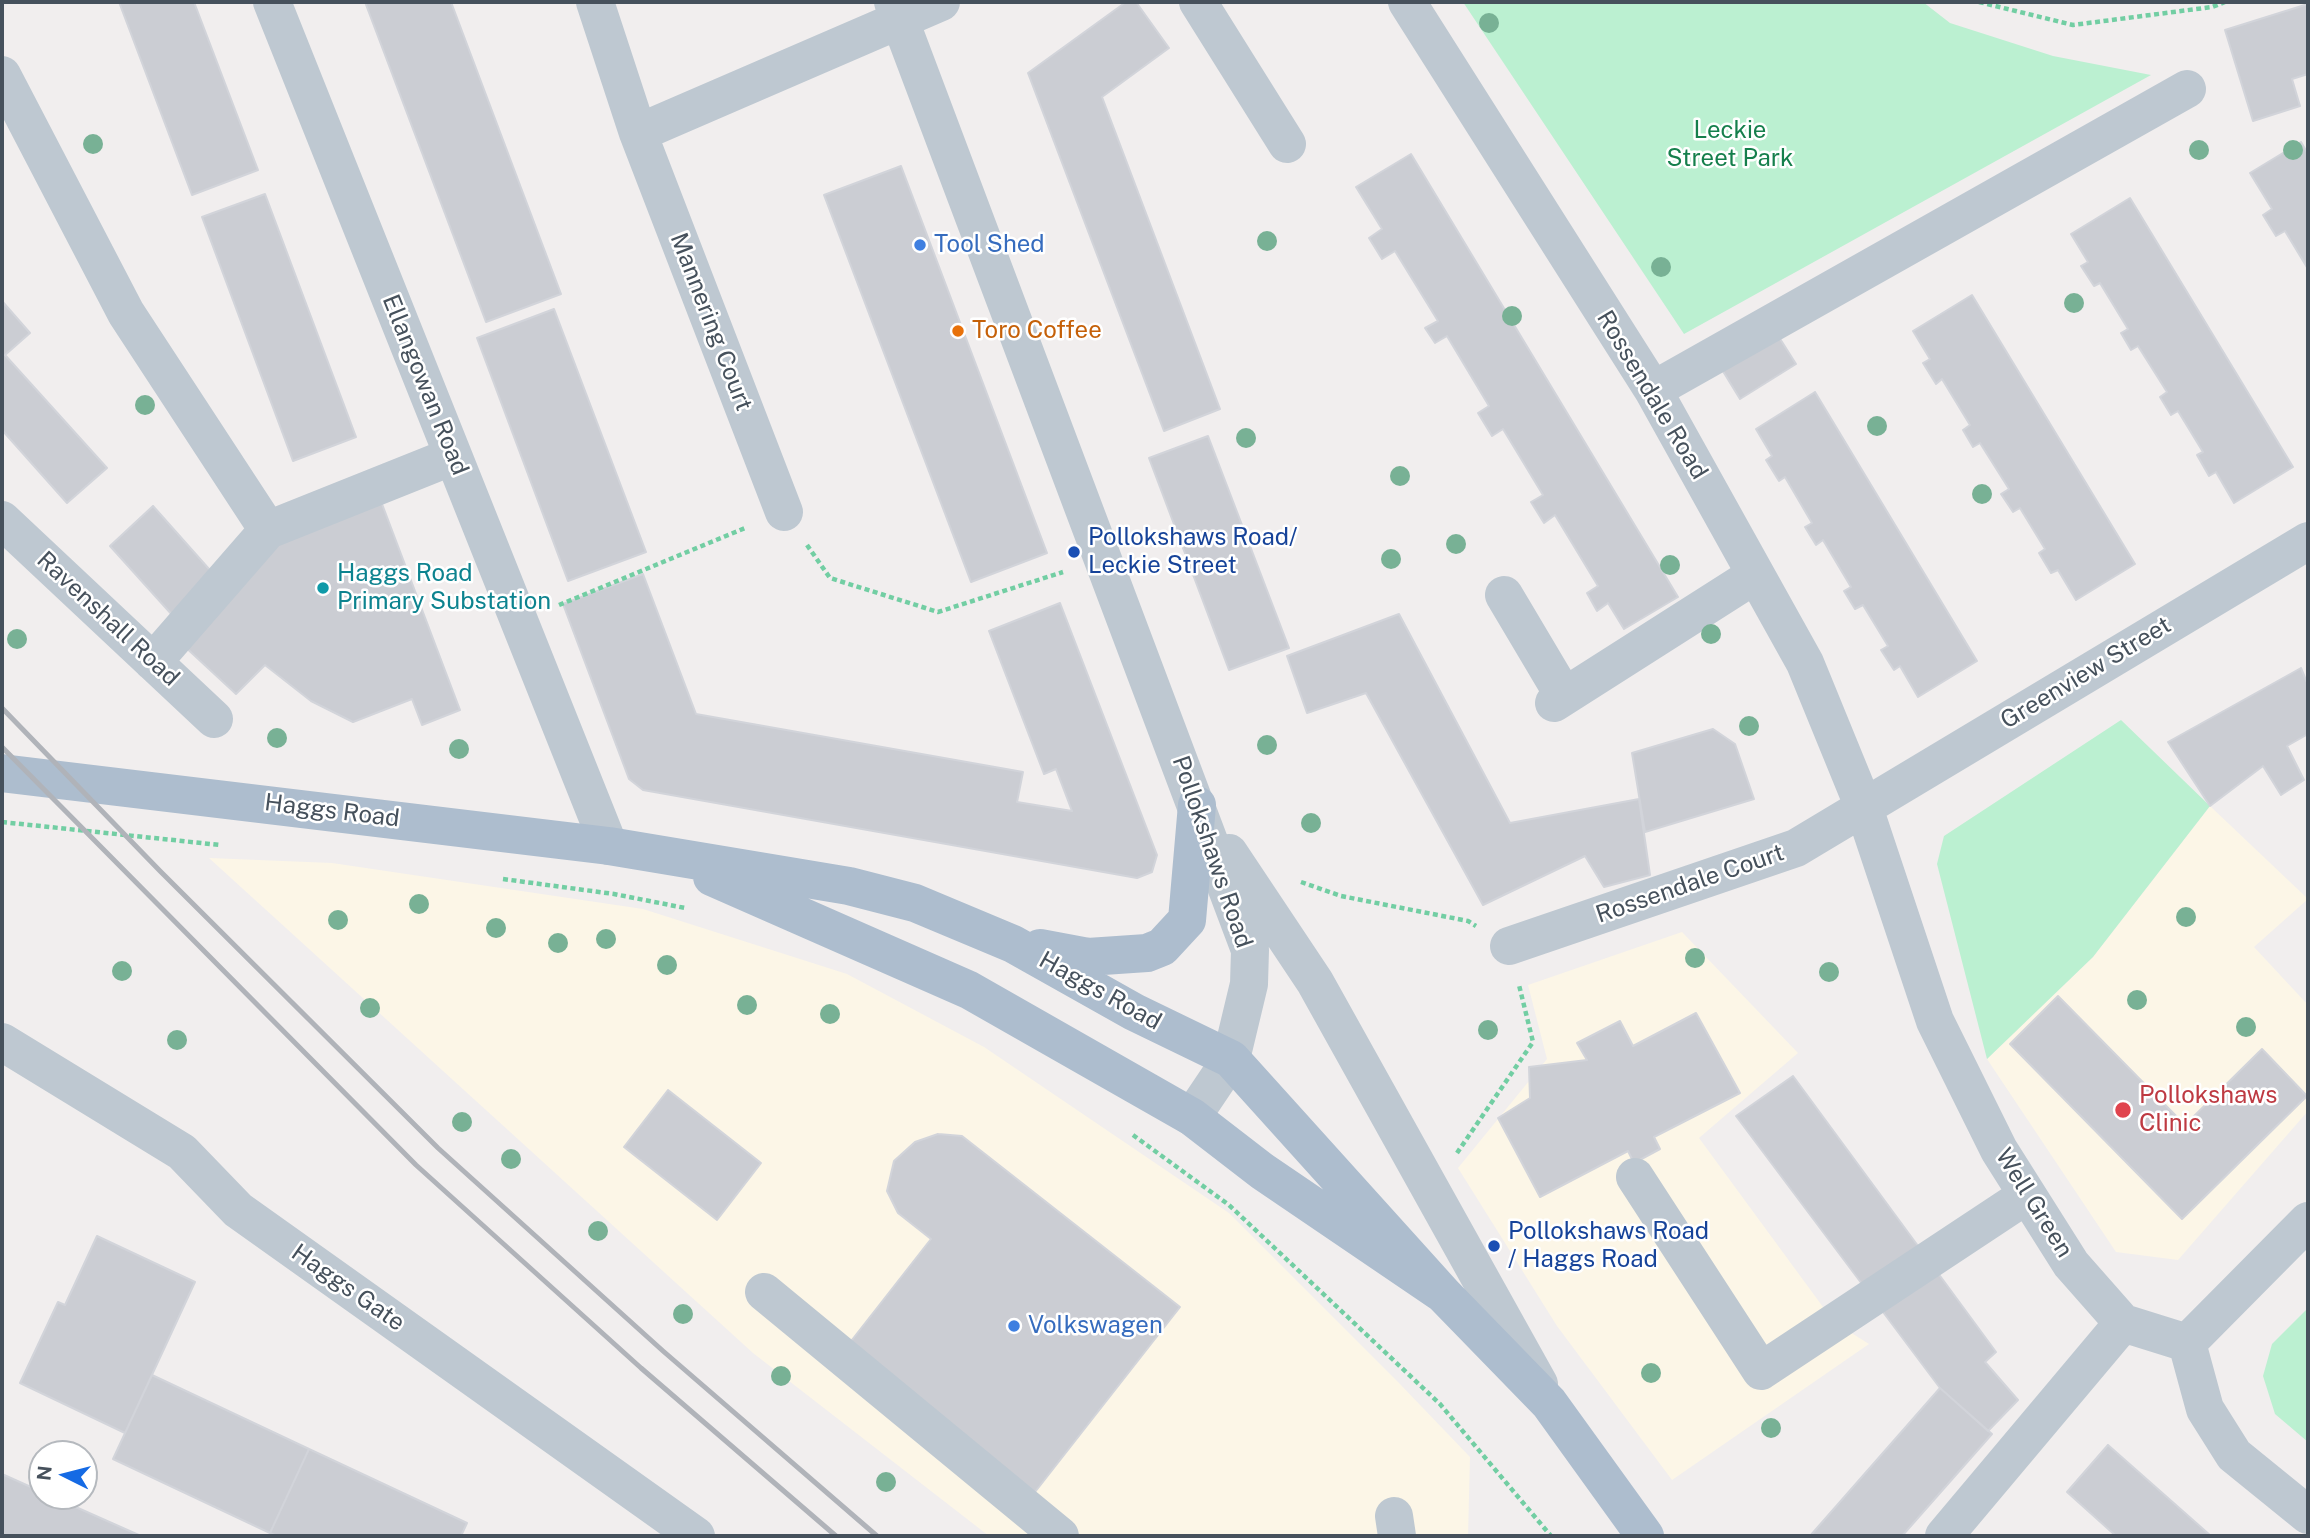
<!DOCTYPE html>
<html>
<head>
<meta charset="utf-8">
<style>
	body { margin:0 }
	#map { position:relative; width:2310px; height:1538px; overflow:hidden; background:#f1eeee; font-family:"Public Sans",sans-serif }
	canvas { display:block }
	.frame { position:absolute; inset:0; border:4px solid #46515c; pointer-events:none }
	.north { position:absolute; left:28px; top:1440px; width:70px; height:70px; box-sizing:border-box; background:#fff; border:2px solid #b5b9be; border-radius:50%; rotate:276deg; font-size:19px; font-weight:700; line-height:28px; text-align:center; color:#46515c }
	.north::after { content:''; display:block; margin:auto; width:24px; height:32px; background:#156ae4; clip-path:polygon(50% 0,100% 100%,50% 72%,0 100%) }
</style>
</head>
<body>
<div id="map">
<canvas width="2310" height="1538"></canvas>
<div class="frame"></div>
<div class="north">N</div>
</div>
<script>
const context = document.querySelector('canvas').getContext('2d');
context.lineJoin = 'round';
function paint(path, color) {
  context.fillStyle = color;
  context.fill(path, 'evenodd');
}
function poly(rows) {
  const path = new Path2D();
  for (const r of rows) {
    path.moveTo(r[0], r[1]);
    for (let i = 2; i < r.length; i += 2) path.lineTo(r[i], r[i + 1]);
  }
  return path;
}
function strokePath(path, color, width, dash) {
  context.strokeStyle = color;
  context.lineWidth = width;
  context.lineCap = dash ? 'butt' : 'round';
  context.setLineDash(dash || []);
  context.stroke(path);
}
function label(font, color, halo, rows, align = 'center') {
  context.font = font + ' "Public Sans",sans-serif';
  context.lineWidth = 5;
  context.setLineDash([]);
  context.textBaseline = 'middle';
  context.strokeStyle = halo;
  context.fillStyle = color;
  for (const [text, x, y, turn = 0] of rows) {
    context.save();
    context.translate(x, y);
    context.rotate((+turn || 0) * Math.PI / 180);
    context.textAlign = isNaN(turn) ? turn : align;
    if (halo) context.strokeText(text, 0, 0);
    context.fillText(text, 0, 0);
    context.restore();
  }
}
paint(poly([
	[2210,806,2308,899,2254,947,2308,1005,2308,1111,2178,1260,2116,1252,1987,1059,2093,957],
	[209,858,332,863,643,909,847,974,984,1047,1229,1213,1398,1382,1470,1457,1468,1536,989,1536,753,1353],
	[1682,932,1798,1053,1699,1138,1834,1322,1869,1344,1672,1480,1557,1326,1458,1168,1547,1059,1528,985]
]), '#fcf6e7');
paint(poly([
	[1463,2,1923,2,1950,23,2053,56,2151,75,1684,334],
	[2121,720,2210,806,2093,957,1987,1059,1937,864,1944,836],
	[2308,1308,2308,1442,2275,1414,2263,1376,2272,1344]
]), '#bbf0d1');
const building = poly([
	[119,2,194,2,258,170,192,195,119,2],
	[365,2,451,2,561,294,486,322,365,2],
	[1126,2,1136,2,1169,48,1102,97,1220,409,1164,431,1028,73,1126,2],
	[2308,4,2308,74,2292,79,2300,106,2253,121,2225,30,2308,4],
	[2301,142,2308,154,2308,269,2285,231,2276,236,2263,215,2272,209,2250,173,2301,142],
	[1411,154,1678,597,1624,629,1608,603,1597,611,1587,593,1598,586,1555,515,1544,523,1531,502,1543,495,1503,429,1492,436,1478,413,1489,406,1447,336,1435,343,1425,328,1438,321,1395,251,1382,259,1369,238,1382,229,1356,187,1411,154],
	[901,166,1047,553,971,582,824,195,901,166],
	[265,194,356,437,293,461,202,217,265,194],
	[2130,198,2293,467,2234,503,2216,472,2209,476,2197,455,2203,452,2178,411,2171,415,2160,397,2167,392,2138,346,2131,350,2121,333,2128,329,2100,283,2094,286,2081,266,2088,262,2071,234,2130,198],
	[1972,295,2135,564,2076,600,2058,570,2051,573,2039,553,2045,549,2020,508,2013,512,2001,494,2009,489,1980,443,1973,447,1963,430,1970,425,1942,379,1936,384,1923,363,1930,359,1913,331,1972,295],
	[2,301,30,333,5,355,107,468,67,503,2,430,2,301],
	[554,309,646,552,568,581,477,338,554,309],
	[1777,334,1796,364,1740,399,1721,368,1777,334],
	[1815,392,1977,661,1918,697,1900,666,1894,670,1881,650,1888,646,1863,605,1855,609,1844,591,1851,587,1823,540,1816,545,1805,527,1812,523,1785,477,1779,481,1766,460,1772,456,1756,429,1815,392],
	[1208,436,1289,648,1229,670,1149,458,1208,436],
	[379,496,460,710,422,725,412,699,353,722,311,701,265,665,236,694,182,644,281,532,379,496],
	[153,506,217,578,174,617,110,546,153,506],
	[643,574,696,714,1023,772,1017,802,1072,811,1056,769,1044,774,989,631,1060,603,1157,855,1152,872,1137,878,643,790,629,779,563,604,643,574],
	[1399,614,1510,823,1639,799,1650,875,1604,887,1585,856,1483,905,1366,693,1307,713,1287,656,1399,614],
	[2301,668,2308,685,2308,734,2287,746,2304,780,2281,795,2263,766,2210,806,2168,742,2301,668],
	[1713,729,1735,744,1754,799,1645,832,1632,753,1713,729],
	[2058,996,2185,1125,2262,1049,2307,1096,2182,1219,2010,1044,2058,996],
	[1696,1013,1740,1093,1654,1137,1660,1149,1634,1163,1628,1151,1540,1197,1498,1118,1530,1098,1529,1067,1587,1060,1577,1043,1620,1021,1633,1046,1696,1013],
	[1793,1076,1996,1352,1985,1362,2018,1400,1988,1431,1940,1388,1736,1116,1793,1076],
	[668,1090,761,1163,717,1220,624,1147,668,1090],
	[938,1134,962,1136,1180,1307,1035,1492,848,1345,931,1239,898,1213,887,1191,894,1161,915,1142,938,1134],
	[97,1236,195,1282,125,1433,20,1383,58,1302,65,1305,97,1236],
	[152,1375,309,1449,270,1533,113,1459,152,1375],
	[1940,1388,1992,1434,1902,1536,1810,1536,1940,1388],
	[2108,1445,2211,1536,2116,1536,2067,1492,2108,1445],
	[309,1449,467,1523,461,1536,277,1536,270,1533,309,1449],
	[2,1474,42,1492,42,1496,51,1496,141,1536,2,1536,2,1474]
]);
paint(building, '#cbcdd3');
strokePath(building, '#d2d4da', 2);
strokePath(poly([
	[1979,2,2073,25,2212,7,2225,2],
	[807,545,830,578,938,612,1063,572],
	[559,605,745,528],
	[2,822,220,845],
	[503,879,614,894,685,908],
	[1301,882,1341,896,1468,921,1476,926],
	[1133,1135,1229,1205,1440,1404,1551,1536],
	[1457,1153,1533,1042,1519,985]
]), '#72cea3', 4.5, [5, 3.5]);
strokePath(poly([
	[272,2,609,846],
	[595,2,638,133,784,512],
	[893,2,1250,950,1249,984,1231,1059,1192,1117],
	[1198,2,1287,144],
	[1407,2,1653,390,1805,663,1863,805,1935,1021,1999,1150,2071,1264,2123,1323,2187,1343],
	[2,75,126,313,268,530,153,662],
	[638,133,941,2],
	[1653,390,2187,89],
	[2,520,214,719],
	[268,530,453,456],
	[1504,595,1564,696],
	[1554,703,1755,575],
	[1229,853,1315,982,1539,1384],
	[1509,946,1796,848,2308,541],
	[2,1042,182,1152,238,1210,696,1536],
	[1635,1177,1761,1371,2027,1195],
	[764,1292,1060,1536],
	[2187,1343,2205,1409,2234,1455,2308,1515],
	[2187,1343,2308,1221],
	[1394,1516,1397,1536],
	[1944,1536,2123,1323]
]), '#bec8d1', 38);
strokePath(poly([
	[2,773,609,846,849,886,915,903,1013,944,1134,1012,1231,1059,1443,1294],
	[712,877,969,990,1192,1117,1262,1171,1443,1294,1549,1403,1645,1536],
	[1040,948,1088,957,1147,953,1162,947,1187,920,1197,805]
]), '#adbdce', 38);
strokePath(poly([
	[2,708,160,871,438,1148,663,1351,877,1536],
	[2,747,416,1165,641,1368,836,1536]
]), '#b0b3b9', 5);
context.fillStyle = '#78b195';
for (const [x, y] of [
	[1489,23],
	[93,144],
	[2199,150],
	[2293,150],
	[1267,241],
	[1661,267],
	[2074,303],
	[1512,316],
	[145,405],
	[1877,426],
	[1246,438],
	[1400,476],
	[1982,494],
	[1456,544],
	[1391,559],
	[1670,565],
	[1711,634],
	[17,639],
	[1749,726],
	[277,738],
	[1267,745],
	[459,749],
	[1311,823],
	[419,904],
	[2186,917],
	[338,920],
	[496,928],
	[606,939],
	[558,943],
	[1695,958],
	[667,965],
	[122,971],
	[1829,972],
	[2137,1000],
	[747,1005],
	[370,1008],
	[830,1014],
	[2246,1027],
	[1488,1030],
	[177,1040],
	[462,1122],
	[511,1159],
	[598,1231],
	[683,1314],
	[1651,1373],
	[781,1376],
	[1771,1428],
	[886,1482]
]) {
  context.beginPath();
  context.arc(x, y, 10, 0, 2 * Math.PI);
  context.fill();
}
for (const [x, y, r, color] of [
	[920,245,7,"#3f7fe0"],
	[958,331,7,"#e8710a"],
	[1074,552,7,"#1a4fb4"],
	[323,588,7,"#0f9aa8"],
	[2123,1110,9,"#e0444e"],
	[1494,1246,7,"#1a4fb4"],
	[1014,1326,7,"#3f7fe0"]
]) {
  const dot = new Path2D();
  dot.arc(x, y, r, 0, 2 * Math.PI);
  context.fillStyle = color;
  context.fill(dot);
  strokePath(dot, '#fff', 2.5);
}
label('24px', '#157f4c', '#fff', [
	["Leckie",1730,131],
	["Street Park",1730,159]
]);
label('24px', '#366cbe', '#fff', [
	["Tool Shed",934,245],
	["Volkswagen",1028,1326]
], 'left');
label('24px', '#46515c', '#fff', [
	["Mannering Court",711,322,69],
	["Ellangowan Road",425,385,68],
	["Rossendale Road",1652,395,59],
	["Ravenshall Road",108,619,43],
	["Greenview Street",2086,673,-31],
	["Haggs Road",332,811,7],
	["Pollokshaws Road",1212,852,71],
	["Rossendale Court",1690,884,-19],
	["Haggs Road",1100,991,29],
	["Well Green",2034,1203,58],
	["Haggs Gate",348,1288,35]
]);
label('24px', '#c56008', '#fff', [
	["Toro Coffee",972,331]
], 'left');
label('24px', '#164399', '#fff', [
	["Pollokshaws Road/",1088,538],
	["Leckie Street",1088,566],
	["Pollokshaws Road",1508,1232],
	["/ Haggs Road",1508,1260]
], 'left');
label('24px', '#0d838f', '#fff', [
	["Haggs Road",337,574],
	["Primary Substation",337,602]
], 'left');
label('24px', '#be3a42', '#fff', [
	["Pollokshaws",2139,1096],
	["Clinic",2139,1124]
], 'left');
</script>
</body>
</html>
